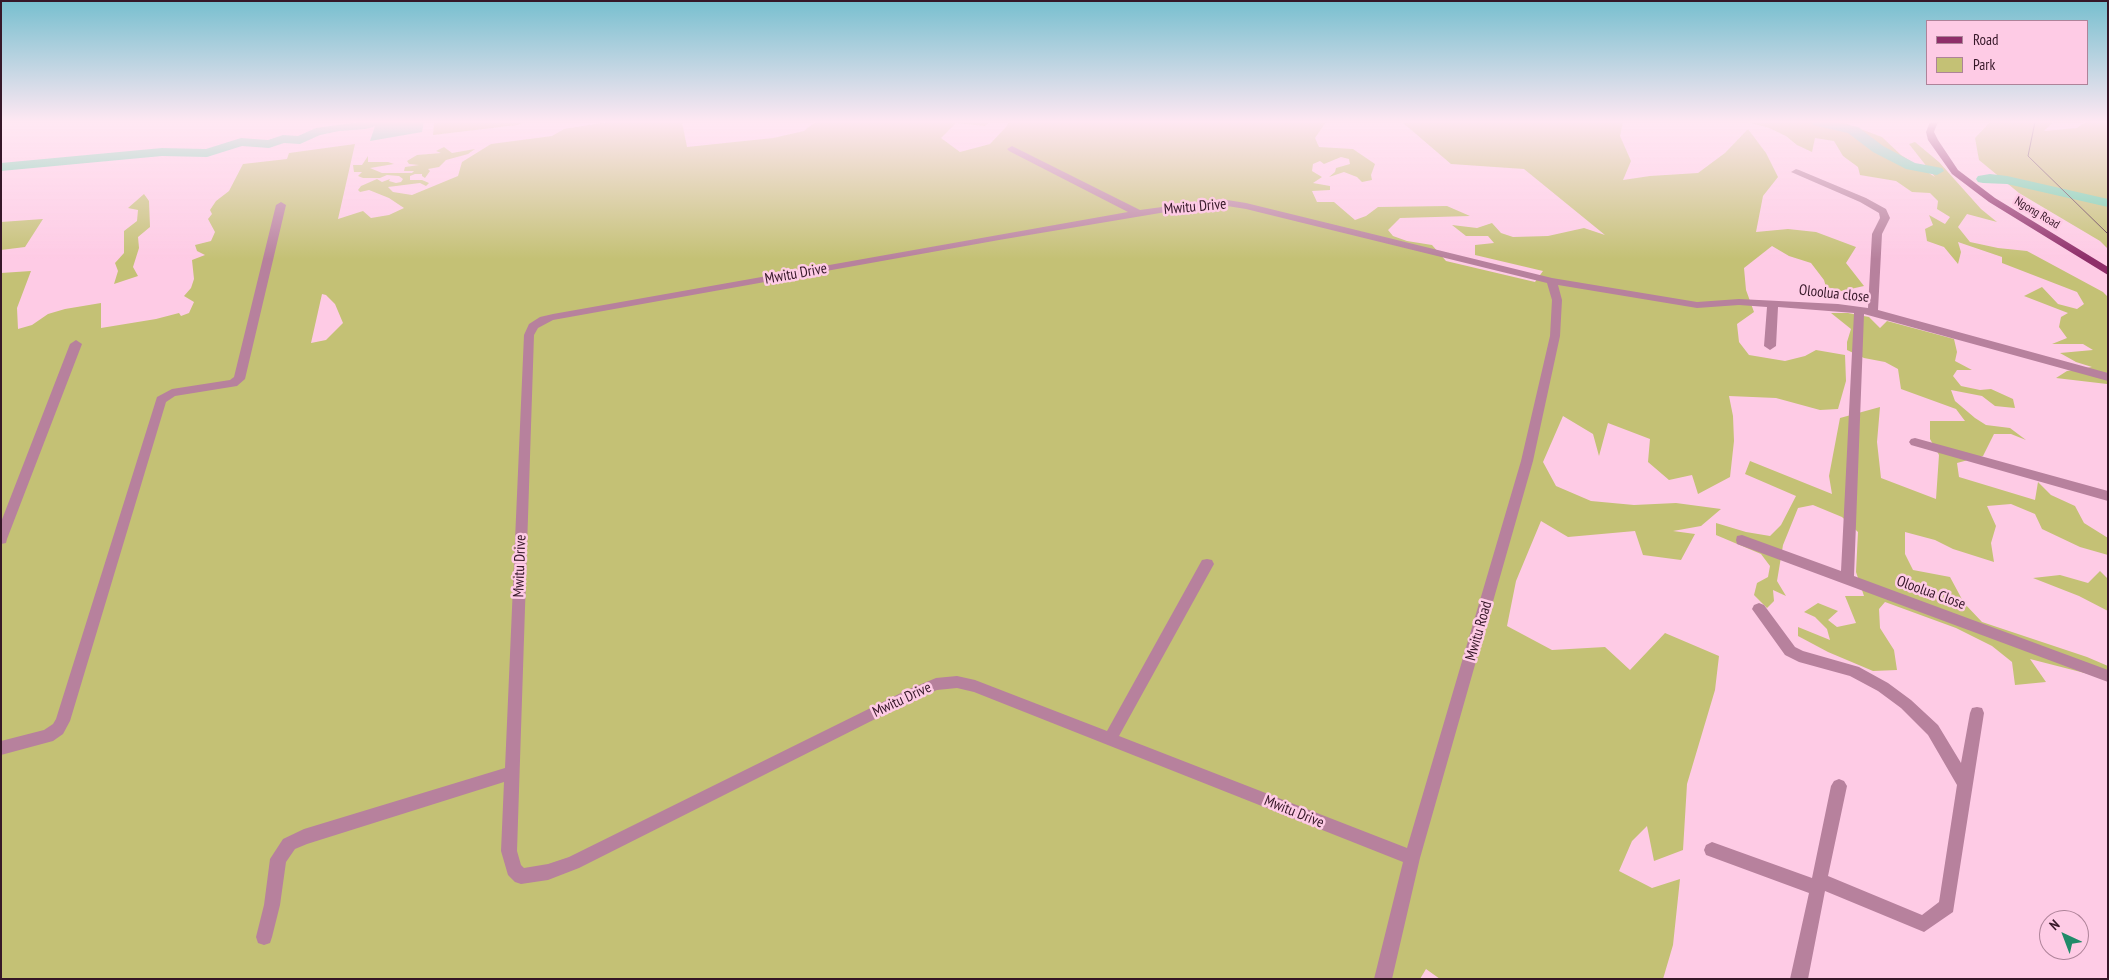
<!DOCTYPE html>
<html>
<head>
<meta charset="utf-8">
<style>
	body { margin:0 }
	#map { position:relative; width:2109px; height:980px; overflow:hidden; background:#fecbe5; font-family:"PT Sans Narrow",sans-serif }
	canvas { display:block }
	.frame { position:absolute; inset:0; border:2px solid #361728; pointer-events:none }
	.legend { position:absolute; left:1926px; top:20px; width:162px; height:65px; box-sizing:border-box; background:#fecbe5; border:1px solid #ae8399; margin:0; padding:6px 9px; list-style:none; font-size:15px; color:#361728 }
	.legend li { display:flex; align-items:center; gap:10px; height:25px }
	.legend b { width:25px; border:1px solid #ae8399 }
	.north { position:absolute; left:2039px; top:910px; width:50px; height:50px; box-sizing:border-box; background:#fecbe5; border:1px solid #ae8399; border-radius:50%; rotate:317deg; font-size:14px; font-weight:700; line-height:20px; text-align:center; color:#361728 }
	.north::after { content:''; display:block; margin:auto; width:18px; height:22px; background:#208b69; clip-path:polygon(50% 0,100% 100%,50% 72%,0 100%) }
</style>
</head>
<body>
<div id="map">
<canvas width="2109" height="980"></canvas>
<div class="frame"></div>
<ul class="legend">
<li><b style="height:6px;background:#8e2e69"></b>Road</li>
<li><b style="height:14px;background:#c4c175"></b>Park</li>
</ul>
<div class="north">N</div>
</div>
<script>
const context = document.querySelector('canvas').getContext('2d');
context.lineJoin = 'round';
function paint(path, color) {
  context.fillStyle = color;
  context.fill(path, 'evenodd');
}
function poly(rows) {
  const path = new Path2D();
  for (const r of rows) {
    path.moveTo(r[0], r[1]);
    for (let i = 2; i < r.length; i += 2) path.lineTo(r[i], r[i + 1]);
  }
  return path;
}
function strokePath(path, color, width, dash) {
  context.strokeStyle = color;
  context.lineWidth = width;
  context.lineCap = dash ? 'butt' : 'round';
  context.setLineDash(dash || []);
  context.stroke(path);
}
function label(font, color, halo, rows, align = 'center') {
  context.font = font + ' "PT Sans Narrow",sans-serif';
  context.lineWidth = 5;
  context.setLineDash([]);
  context.textBaseline = 'middle';
  context.strokeStyle = halo;
  context.fillStyle = color;
  for (const [text, x, y, turn = 0] of rows) {
    context.save();
    context.translate(x, y);
    context.rotate((+turn || 0) * Math.PI / 180);
    context.textAlign = isNaN(turn) ? turn : align;
    if (halo) context.strokeText(text, 0, 0);
    context.fillText(text, 0, 0);
    context.restore();
  }
}
paint(poly([
	[434,122,527,122,518,125,433,135],
	[607,122,682,122,687,147,773,138,804,131,815,122,990,122,985,126,956,123,941,138,960,152,990,144,1005,128,1009,122,1326,122,1315,138,1319,147,1353,149,1375,164,1371,175,1372,180,1362,182,1357,177,1344,172,1329,177,1335,172,1336,168,1350,164,1349,159,1341,157,1324,164,1320,161,1313,164,1312,171,1322,177,1313,183,1330,186,1330,190,1312,191,1317,202,1334,202,1355,220,1366,216,1378,207,1447,206,1470,216,1400,218,1388,230,1393,236,1407,241,1432,245,1446,261,1535,282,1543,271,1475,255,1475,245,1494,243,1488,236,1466,236,1452,225,1477,228,1492,223,1501,233,1513,237,1548,236,1584,228,1605,235,1524,169,1451,164,1402,122,1623,122,1620,136,1631,161,1623,180,1650,176,1698,173,1725,153,1748,129,1766,153,1778,177,1763,196,1756,232,1788,229,1816,232,1856,247,1846,263,1864,286,1828,294,1824,280,1811,263,1789,256,1772,246,1744,268,1746,290,1754,312,1737,324,1739,342,1749,355,1785,361,1805,356,1816,350,1845,355,1846,381,1838,409,1820,410,1776,398,1729,396,1733,416,1734,441,1730,477,1698,494,1692,475,1669,480,1648,462,1650,439,1608,423,1599,456,1593,434,1563,416,1543,462,1556,486,1591,501,1634,505,1676,503,1721,509,1701,526,1673,531,1695,534,1681,560,1643,555,1635,531,1568,537,1541,521,1516,581,1507,626,1552,650,1605,647,1630,670,1665,633,1719,656,1715,690,1687,784,1683,850,1654,861,1647,826,1632,841,1619,871,1652,888,1680,879,1673,945,1663,979,1440,979,1426,969,1420,979,1,979,1,273,31,271,17,308,18,329,32,325,48,314,65,309,101,303,101,328,156,319,179,313,181,316,189,313,194,302,184,296,191,288,194,279,192,260,205,255,197,251,195,245,211,241,215,232,208,219,212,214,210,210,216,201,229,191,243,164,287,159,289,153,355,144,338,219,363,211,371,218,389,215,404,208,389,198,369,190,360,192,358,190,361,186,377,179,382,182,390,179,389,181,396,183,401,182,403,179,399,176,387,175,380,178,363,178,358,176,362,172,354,172,353,165,362,165,368,156,368,162,388,162,394,164,370,168,382,173,412,173,414,171,404,171,405,167,419,165,409,164,407,161,417,155,441,153,436,151,444,147,452,153,475,149,468,154,446,160,439,167,428,169,430,171,425,178,422,176,422,174,415,174,410,176,410,180,422,180,429,183,426,186,420,183,388,187,393,192,412,195,458,176,462,162,491,144,552,136,564,129],
	[322,294,326,295,335,304,343,323,326,340,311,343],
	[1748,122,1842,122,1882,137,1901,155,1935,177,1909,144,1915,142,1939,162,1981,209,1997,222,1967,214,1958,227,1970,242,1998,248,2027,251,2103,292,2108,297,2107,384,2056,378,2067,371,2092,367,2076,362,2060,353,2093,350,2083,344,2052,344,2067,338,2059,327,2061,317,2068,313,2024,296,2042,287,2058,304,2077,309,2084,304,2077,292,2002,263,2002,257,1958,242,1961,252,1958,264,1944,247,1927,241,1925,229,1933,225,1929,215,1945,224,1950,217,1937,209,1938,201,1930,193,1912,192,1896,181,1860,175,1858,167,1843,156,1834,141,1815,138,1812,152,1797,145,1786,136,1769,128],
	[1990,122,2053,122,2044,131,2077,128,2085,122,2108,122,2108,249,2100,241,2019,193,1979,160,1975,138],
	[144,194,149,201,150,227,138,237,139,248,133,267,138,276,114,284,118,271,115,263,124,253,124,231,137,221,138,210,128,208],
	[43,219,25,247,1,250,1,222],
	[1831,313,1848,313,1869,317,1880,328,1887,321,1954,339,1957,352,1955,361,1972,370,1957,370,1953,376,1961,386,1980,390,1991,389,2013,399,2015,408,1995,406,1982,396,1951,390,1955,401,1975,418,1986,425,2010,428,2026,440,2011,434,1994,434,1983,456,1957,463,1959,477,2035,500,2038,482,2051,495,2075,506,2084,523,2108,538,2108,555,2080,547,2042,529,2035,514,2011,504,1987,506,1996,526,1991,543,1994,562,1953,549,1935,540,1905,532,1905,554,1913,570,1950,577,1964,603,1982,622,2087,657,2108,666,2108,679,2030,659,2046,682,2015,685,2012,662,1992,646,1956,628,1885,602,1879,609,1880,628,1894,650,1897,670,1873,671,1828,652,1798,636,1798,627,1830,640,1827,629,1815,617,1804,612,1818,603,1838,611,1828,620,1837,627,1856,623,1845,596,1864,596,1856,572,1858,532,1842,517,1813,505,1798,508,1783,545,1777,581,1786,596,1773,590,1774,601,1767,608,1754,595,1757,583,1768,577,1770,566,1761,554,1716,535,1716,523,1746,532,1770,536,1781,525,1796,496,1745,474,1750,461,1832,494,1829,476,1840,418,1880,407,1877,442,1881,478,1936,499,1939,455,1930,439,1930,421,1965,421,1956,409,1901,389,1898,369,1885,362,1864,358,1847,350,1847,342,1851,329],
	[2100,571,2108,579,2108,611,2079,596,2033,578,2060,575,2088,583]
]), '#c4c175');
paint(poly([
	[384,122,424,122,422,132,370,141,376,123]
]), '#6dd0aa');
paint(poly([
	[359,122,381,122,379,125,366,129,339,131,320,135,300,144,284,143,269,148,242,146,207,157,162,156,1,171,1,163,162,148,206,149,241,138,268,140,283,135,298,136,316,128,359,122],
	[1811,122,1833,122,1858,127,1883,146,1915,163,1942,168,1944,171,1937,175,1906,169,1873,152,1848,133,1813,125,1811,122],
	[1990,174,2007,176,2108,199,2108,207,2007,184,1983,183,1978,182,1976,179,1978,176,1990,174]
]), '#6dd0aa');
paint(poly([
	[1012,146,1140,210,1221,199,1246,203,1552,278,1697,302,1739,299,1838,304,1868,308,1872,234,1880,218,1879,213,1860,202,1791,172,1796,169,1799,170,1866,198,1886,209,1890,218,1882,234,1878,310,2108,373,2108,381,1864,314,1854,576,2108,670,2108,682,1737,544,1736,540,1737,536,1742,535,1841,571,1854,313,1778,307,1776,346,1770,350,1764,346,1767,307,1739,305,1697,308,1558,285,1562,300,1560,336,1533,461,1420,858,1392,979,1374,979,1403,862,974,692,957,688,937,690,917,698,579,868,548,880,521,884,515,882,508,875,501,851,504,782,307,844,295,849,286,862,280,905,272,937,270,943,264,945,258,943,256,937,264,905,270,859,283,839,304,829,505,768,524,335,529,324,540,317,553,314,1128,212,1009,151,1007,149,1012,146],
	[1221,205,1246,209,1547,283,1552,300,1550,336,1521,461,1407,848,1119,736,1214,564,1212,560,1207,559,1202,560,1107,731,975,680,957,676,936,678,907,690,569,857,548,864,524,868,521,865,517,851,534,335,538,328,553,320,999,240,1172,211,1221,205],
	[281,202,286,205,245,379,237,386,175,396,166,402,70,721,63,734,53,741,1,755,1,741,44,730,53,724,56,719,157,397,172,389,230,380,234,377,276,205,281,202],
	[76,340,82,344,7,539,6,543,1,544,1,522,70,344,76,340],
	[1915,438,2108,491,2108,501,1911,445,1909,442,1911,439,1915,438],
	[1759,603,1764,605,1795,647,1803,651,1859,667,1888,683,1911,700,1938,725,1961,763,1970,713,1972,708,1977,707,1982,708,1984,713,1953,912,1924,932,1825,891,1808,979,1790,979,1809,893,1706,855,1704,850,1706,845,1712,842,1812,878,1831,786,1834,781,1839,779,1844,781,1847,786,1828,876,1922,915,1939,902,1957,785,1928,735,1901,708,1878,691,1850,676,1799,662,1785,655,1752,609,1754,605,1759,603]
]), '#b7819d');
paint(poly([
	[1930,122,1938,122,1934,132,1938,140,1958,170,1995,198,2108,267,2108,275,1989,202,1952,174,1928,140,1926,132,1930,122]
]), '#8e2e69');
strokePath(poly([
	[2035,122,2028,156,2108,234]
]), '#563446', 1);
const sky = context.createLinearGradient(0, 0, 0, 259);
sky.addColorStop(0, '#77bfcf');
sky.addColorStop(0.47, '#ffe8f3');
sky.addColorStop(1, '#ffe8f300');
context.fillStyle = sky;
context.fillRect(0, 0, 2109, 259);
label('12px', '#361728', '#fecbe5', [
	["Ngong Road",2037,213,31]
]);
label('15px', '#361728', '#fecbe5', [
	["Mwitu Drive",1195,207,-5],
	["Mwitu Drive",796,274,-10],
	["Oloolua close",1834,294,6],
	["Mwitu Drive",520,566,-88],
	["Oloolua Close",1931,593,20],
	["Mwitu Road",1479,631,-74],
	["Mwitu Drive",902,700,-25],
	["Mwitu Drive",1294,812,22]
]);
</script>
</body>
</html>
